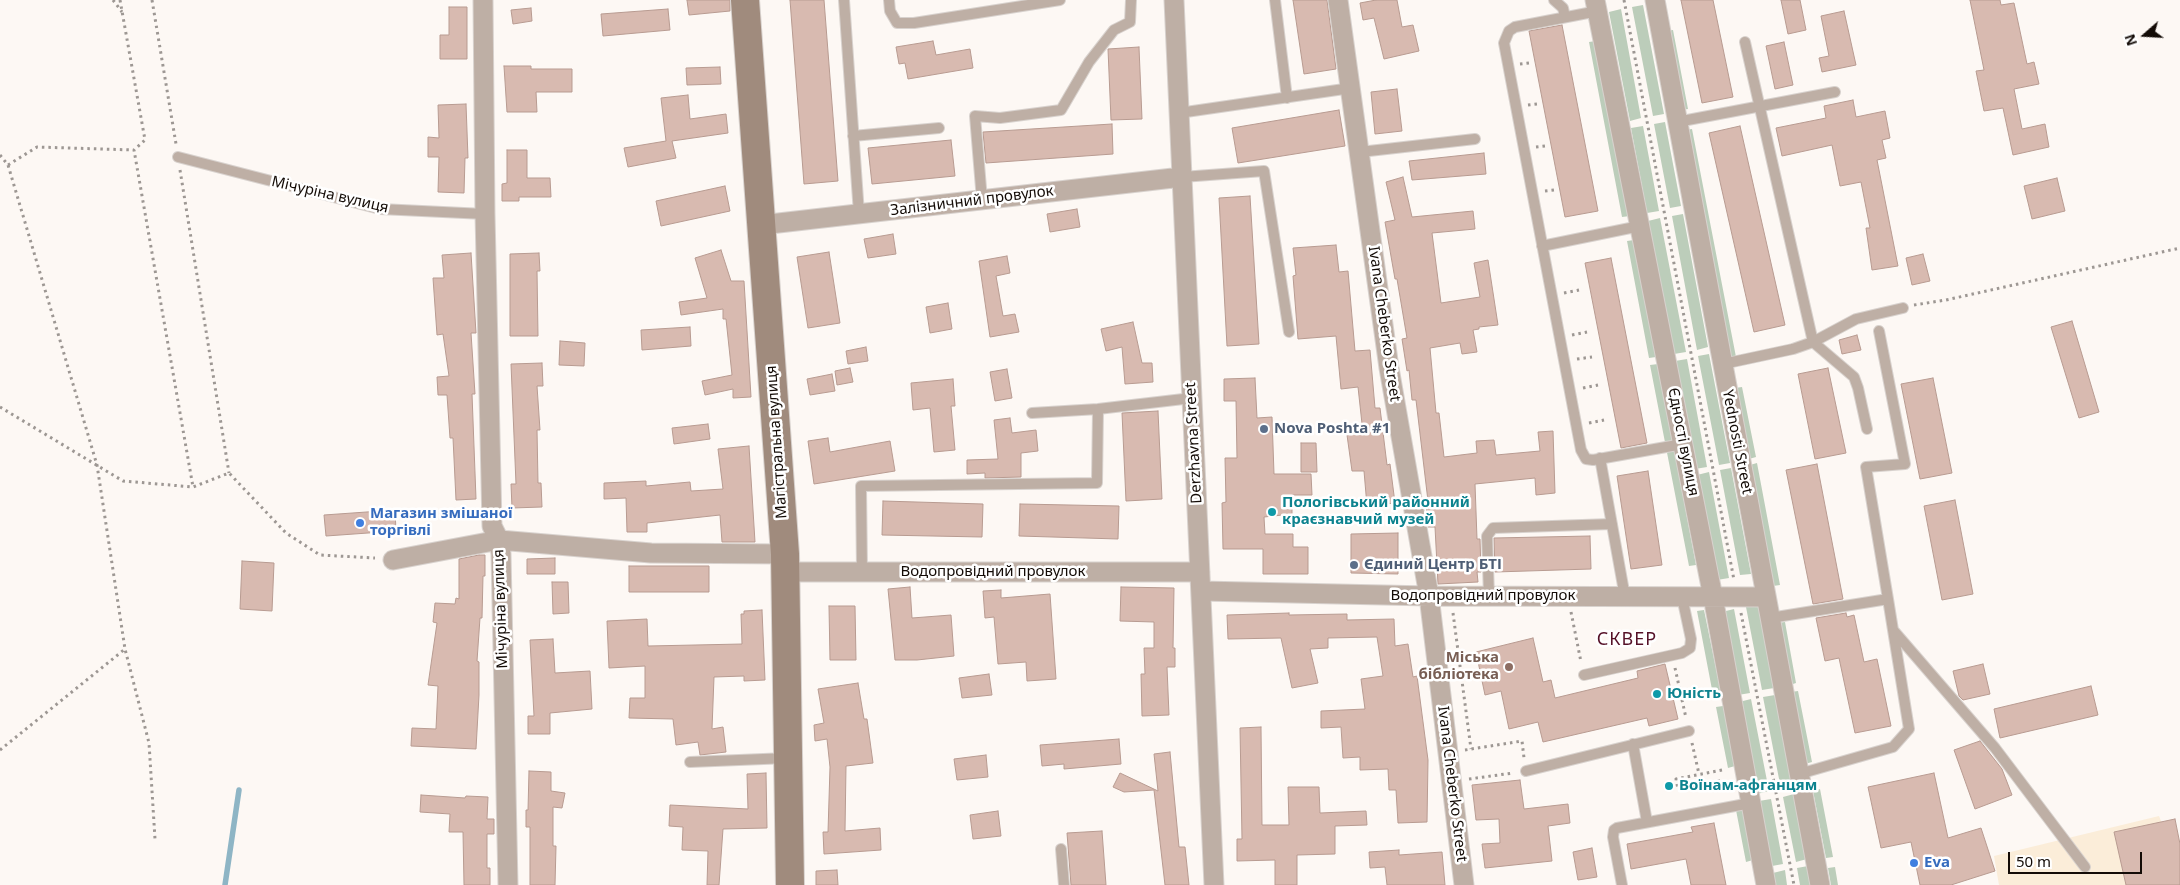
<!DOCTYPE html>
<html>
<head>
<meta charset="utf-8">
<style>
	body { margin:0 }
	#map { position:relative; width:2180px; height:885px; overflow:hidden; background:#fdf8f4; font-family:"Noto Sans",sans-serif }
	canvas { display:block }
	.north { position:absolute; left:2120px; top:10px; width:50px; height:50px; -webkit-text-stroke:4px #fff; paint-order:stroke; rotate:251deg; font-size:14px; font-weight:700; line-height:20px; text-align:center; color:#130b06 }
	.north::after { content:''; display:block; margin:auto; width:18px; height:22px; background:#130b06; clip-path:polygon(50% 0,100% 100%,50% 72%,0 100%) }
	.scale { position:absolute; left:2008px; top:852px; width:134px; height:22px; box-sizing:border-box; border:2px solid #130b06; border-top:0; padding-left:6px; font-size:15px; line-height:18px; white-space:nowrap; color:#130b06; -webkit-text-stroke:4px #fff; paint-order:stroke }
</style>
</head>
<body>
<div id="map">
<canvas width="2180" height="885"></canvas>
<div class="north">N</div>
<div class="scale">50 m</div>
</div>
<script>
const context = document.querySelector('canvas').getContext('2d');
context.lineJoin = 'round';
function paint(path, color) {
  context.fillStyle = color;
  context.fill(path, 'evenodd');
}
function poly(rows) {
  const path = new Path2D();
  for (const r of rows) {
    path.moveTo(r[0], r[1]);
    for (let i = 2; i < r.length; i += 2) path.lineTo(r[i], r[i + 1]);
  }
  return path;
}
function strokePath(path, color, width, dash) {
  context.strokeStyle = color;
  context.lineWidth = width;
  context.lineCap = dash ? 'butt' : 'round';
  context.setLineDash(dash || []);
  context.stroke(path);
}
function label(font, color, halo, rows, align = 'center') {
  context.font = font + ' "Noto Sans",sans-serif';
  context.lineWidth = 5;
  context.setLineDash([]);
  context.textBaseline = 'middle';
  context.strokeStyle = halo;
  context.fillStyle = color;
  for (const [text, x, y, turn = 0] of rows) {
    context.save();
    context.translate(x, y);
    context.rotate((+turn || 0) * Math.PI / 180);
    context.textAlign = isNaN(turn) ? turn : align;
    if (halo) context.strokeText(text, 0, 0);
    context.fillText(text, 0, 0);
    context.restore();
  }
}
paint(poly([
	[2159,816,2180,868,2180,885,1999,885,1994,856]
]), '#fbedd9');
paint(poly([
	[1643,5,1664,114,1653,116,1632,7],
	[1621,9,1641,118,1630,121,1609,12],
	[1673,30,1688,109,1681,110,1666,31],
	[1596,41,1630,216,1622,217,1589,42],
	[1665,122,1681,206,1670,208,1654,124],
	[1643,126,1659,211,1647,213,1631,128],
	[1692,129,1736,357,1729,358,1685,130],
	[1683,214,1708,347,1697,350,1672,216],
	[1660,218,1686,352,1674,354,1648,221],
	[1634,240,1656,357,1649,358,1627,241],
	[1709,354,1730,463,1719,465,1698,356],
	[1687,359,1707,467,1695,469,1675,361],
	[1658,364,1696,565,1689,566,1650,365],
	[1742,387,1756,457,1749,459,1735,388],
	[1757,463,1780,585,1773,586,1750,465],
	[1731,468,1751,574,1740,575,1720,470],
	[1709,472,1729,578,1717,580,1697,475],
	[1758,605,1774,688,1762,690,1746,607],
	[1734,609,1750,693,1738,695,1722,612],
	[1704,610,1722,698,1714,700,1697,611],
	[1785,622,1796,683,1790,685,1777,623],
	[1798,691,1812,762,1805,764,1791,692],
	[1775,695,1793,787,1781,789,1763,697],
	[1751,699,1769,791,1757,794,1739,702],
	[1723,706,1735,766,1728,768,1716,707],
	[1820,789,1833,857,1826,858,1813,791],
	[1794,794,1807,859,1796,862,1783,797],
	[1771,799,1783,864,1772,866,1759,801],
	[1743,809,1753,860,1746,862,1736,810],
	[1808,866,1812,885,1800,885,1797,868],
	[1835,867,1838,885,1831,885,1828,868],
	[1785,870,1787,885,1775,885,1773,873]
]), '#bccdba');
strokePath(poly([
	[225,885,239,790]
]), '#8eb5c5', 5.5);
const building = poly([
	[687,0,730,0,730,11,689,15,687,0],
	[790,0,824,0,838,181,804,184,790,0],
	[1293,0,1327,0,1336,69,1304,74,1293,0],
	[1376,0,1397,0,1402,27,1413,25,1419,51,1384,59,1374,18,1363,20,1360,3,1376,0],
	[1681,0,1713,0,1733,97,1702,103,1681,0],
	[1781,0,1800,0,1806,30,1788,34,1781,0],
	[1970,0,2000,0,2001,5,2014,3,2027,64,2034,62,2039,84,2014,89,2022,129,2045,124,2049,147,2013,155,2003,108,1984,111,1976,71,1984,70,1970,0],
	[449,7,467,7,467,59,440,59,440,35,449,35,449,7],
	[531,8,532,21,513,24,511,10,531,8],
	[668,9,670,30,603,36,601,14,668,9],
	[1844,11,1856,65,1822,72,1819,58,1829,56,1821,16,1844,11],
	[1562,25,1598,211,1565,217,1529,31,1562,25],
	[933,41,936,55,970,49,973,68,908,79,905,63,899,64,896,47,933,41],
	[1784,42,1793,85,1775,89,1766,46,1784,42],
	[1139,47,1142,119,1111,120,1108,49,1139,47],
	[504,66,531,66,531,69,572,69,572,92,536,92,537,112,507,112,504,66],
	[720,67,721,84,687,85,686,68,720,67],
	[1397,89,1402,131,1375,134,1371,92,1397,89],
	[688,95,690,119,726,114,728,133,672,141,676,158,628,167,624,148,666,141,661,98,688,95],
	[1853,100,1856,117,1885,111,1890,138,1882,140,1886,158,1877,160,1898,266,1872,270,1866,228,1870,228,1861,182,1840,186,1832,145,1782,156,1776,128,1826,118,1824,106,1853,100],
	[466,104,468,158,465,158,464,193,438,192,439,157,428,157,428,137,439,138,438,105,466,104],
	[1339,110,1345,146,1238,163,1232,128,1339,110],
	[1112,124,1113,154,986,163,983,132,1112,124],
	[1740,126,1785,325,1754,332,1709,133,1740,126],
	[951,140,955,176,872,184,868,148,951,140],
	[507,150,527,150,527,178,550,178,551,197,519,197,519,201,502,201,502,184,507,183,507,150],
	[1484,153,1486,174,1412,180,1409,161,1484,153],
	[1403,177,1412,217,1473,211,1475,229,1432,233,1441,303,1480,297,1474,263,1488,260,1498,325,1479,327,1479,329,1473,330,1477,352,1462,354,1460,343,1430,348,1436,413,1439,413,1444,457,1477,453,1476,441,1494,440,1496,455,1540,451,1538,432,1553,431,1555,493,1536,495,1535,478,1475,484,1477,539,1480,539,1481,572,1477,572,1478,582,1438,584,1435,527,1428,527,1427,519,1426,501,1428,501,1416,400,1412,400,1409,370,1407,371,1402,339,1407,338,1397,279,1395,279,1385,222,1395,220,1386,182,1403,177],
	[2057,178,2065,211,2032,219,2024,186,2057,178],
	[725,186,730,211,661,226,656,201,725,186],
	[1250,196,1259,344,1227,346,1219,198,1250,196],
	[1077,209,1080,227,1050,232,1047,214,1077,209],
	[893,234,896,254,868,258,864,239,893,234],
	[1336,245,1339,272,1348,271,1355,351,1370,350,1375,408,1380,408,1387,465,1390,464,1395,503,1367,506,1364,471,1352,471,1347,435,1363,433,1358,387,1341,389,1336,336,1298,339,1293,276,1296,275,1293,248,1336,245],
	[721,250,731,281,744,281,751,397,733,398,733,389,705,395,702,381,732,375,726,319,723,319,723,309,681,315,679,302,707,298,695,258,721,250],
	[829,252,840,323,808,328,797,257,829,252],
	[471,253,476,333,471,333,475,394,472,394,476,499,456,500,453,438,450,438,447,395,438,395,437,377,449,376,443,334,437,335,433,278,444,278,442,255,471,253],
	[539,253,540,271,537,271,538,336,510,336,510,254,539,253],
	[1923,254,1930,281,1912,285,1906,258,1923,254],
	[1007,256,1010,273,996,276,1003,316,1015,314,1019,332,990,337,979,261,1007,256],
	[1611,258,1647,443,1621,448,1585,263,1611,258],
	[948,303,952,329,930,333,926,307,948,303],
	[2072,321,2099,412,2079,418,2051,327,2072,321],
	[1133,322,1142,363,1152,363,1153,382,1125,384,1122,347,1106,351,1101,329,1133,322],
	[690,327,691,346,642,350,641,330,690,327],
	[1857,335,1861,350,1842,354,1839,340,1857,335],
	[560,341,585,343,584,366,559,365,560,341],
	[866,347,868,361,848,364,846,351,866,347],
	[542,363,543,386,537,386,540,430,537,430,538,483,541,483,542,507,512,508,511,484,516,484,511,364,542,363],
	[850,368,853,382,837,385,835,371,850,368],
	[1828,368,1846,453,1815,459,1798,374,1828,368],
	[1007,369,1012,398,995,401,990,372,1007,369],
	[832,374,835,391,810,395,807,379,832,374],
	[1255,378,1257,418,1272,417,1274,474,1311,474,1312,495,1292,495,1292,514,1264,517,1265,534,1293,534,1293,547,1308,547,1308,574,1263,574,1263,549,1223,549,1222,503,1226,502,1225,458,1237,458,1236,401,1224,401,1224,379,1255,378],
	[1933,378,1952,473,1920,479,1901,384,1933,378],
	[953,379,955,406,951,406,955,450,934,452,930,408,913,410,911,383,953,379],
	[1158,411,1162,499,1126,501,1122,413,1158,411],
	[1010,418,1012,433,1036,430,1038,451,1021,453,1021,477,985,478,985,473,967,474,967,460,998,459,994,420,1010,418],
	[708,424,710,439,674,444,672,428,708,424],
	[828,438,830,452,890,441,895,471,814,484,808,441,828,438],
	[1301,443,1316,443,1317,472,1301,472,1301,443],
	[749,446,755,542,722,542,720,515,647,523,647,532,627,532,626,498,604,499,604,483,646,481,646,486,690,482,691,491,723,489,718,449,749,446],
	[1817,464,1843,599,1813,604,1786,470,1817,464],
	[1648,471,1662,565,1631,569,1617,476,1648,471],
	[1955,500,1973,594,1942,600,1924,506,1955,500],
	[883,501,983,504,982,537,882,535,883,501],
	[1020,504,1119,506,1118,539,1019,536,1020,504],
	[395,510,396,531,326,536,324,515,395,510],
	[1398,533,1398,574,1351,573,1351,534,1398,533],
	[1590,536,1591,569,1495,572,1494,538,1590,536],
	[479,555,485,555,485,576,483,576,482,618,480,618,477,661,479,662,479,695,476,749,411,746,412,728,436,729,438,686,428,685,437,623,433,622,435,603,455,604,456,598,459,599,459,559,479,555],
	[555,558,555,574,527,574,527,559,555,558],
	[242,561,274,563,272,611,240,609,242,561],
	[629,566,709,566,709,592,629,592,629,566],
	[552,582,568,582,569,613,553,614,552,582],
	[910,587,912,618,951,615,954,656,917,660,895,660,888,589,910,587],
	[1121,587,1174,588,1173,648,1175,648,1175,667,1167,667,1169,715,1142,716,1141,674,1145,674,1144,648,1154,648,1154,622,1120,621,1121,587],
	[1001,590,1001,598,1050,594,1056,679,1027,681,1026,662,998,664,994,617,985,618,983,591,1001,590],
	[829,606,855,606,856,660,830,660,829,606],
	[762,610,765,680,744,681,744,676,714,677,712,729,723,727,726,752,700,755,698,742,676,745,673,719,629,718,630,698,645,698,645,666,609,668,607,621,647,619,648,646,742,644,741,614,744,614,744,611,762,610],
	[1289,613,1289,615,1347,614,1347,620,1394,619,1395,646,1408,644,1413,677,1417,676,1428,760,1427,822,1398,823,1396,790,1389,790,1388,769,1360,770,1360,757,1343,758,1341,727,1321,728,1321,711,1365,709,1361,679,1383,676,1377,637,1328,638,1328,648,1310,649,1318,683,1292,688,1281,638,1228,639,1227,615,1289,613],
	[1846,613,1847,617,1854,615,1864,662,1877,659,1891,726,1855,733,1839,658,1825,661,1816,618,1846,613],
	[1533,638,1543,682,1551,680,1555,698,1638,678,1637,671,1665,664,1678,719,1649,726,1647,718,1543,742,1538,722,1509,729,1501,691,1485,695,1476,652,1533,638],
	[553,639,555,673,590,671,592,709,550,713,550,734,528,734,528,716,534,716,530,640,553,639],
	[1983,664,1990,694,1963,700,1959,696,1953,671,1983,664],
	[989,674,992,695,962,698,959,678,989,674],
	[858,683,864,719,867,719,873,763,846,766,845,831,880,828,881,850,824,854,823,832,828,832,830,767,827,739,815,741,814,725,824,723,818,689,858,683],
	[2091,686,2098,715,2000,738,1994,709,2091,686],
	[1261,727,1262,825,1289,825,1288,787,1319,787,1320,813,1366,811,1367,825,1335,826,1335,854,1297,855,1297,885,1275,885,1275,860,1237,861,1237,839,1242,839,1240,728,1261,727],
	[1119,739,1121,764,1064,769,1064,764,1042,766,1040,745,1119,739],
	[1980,741,2002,769,2012,795,1975,809,1954,750,1980,741],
	[1170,752,1179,847,1185,847,1189,885,1165,885,1154,790,1124,792,1113,787,1120,773,1158,791,1154,754,1170,752],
	[986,755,988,777,957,780,954,759,986,755],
	[529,771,551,772,551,791,565,793,562,808,553,807,553,846,556,846,555,885,530,885,530,827,526,827,526,810,528,810,529,771],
	[766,773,767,828,723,829,719,885,707,885,708,851,682,850,683,827,669,826,670,805,748,809,747,774,766,773],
	[1934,773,1948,838,1981,828,1995,871,1951,885,1920,885,1911,842,1881,848,1868,787,1934,773],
	[1520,780,1524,809,1568,804,1570,823,1548,826,1552,861,1485,868,1482,844,1500,843,1499,819,1476,820,1472,785,1520,780],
	[421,795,465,798,466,796,488,797,487,819,494,819,494,834,487,834,487,868,490,868,490,885,464,885,463,832,449,832,450,814,420,812,421,795],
	[998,811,1001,836,973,839,970,815,998,811],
	[2175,819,2180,844,2180,885,2126,885,2114,832,2175,819],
	[1714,823,1726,885,1691,885,1686,859,1631,869,1627,844,1693,832,1691,827,1714,823],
	[1102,831,1106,885,1071,885,1067,833,1102,831],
	[1592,848,1597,877,1578,880,1573,852,1592,848],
	[1399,850,1399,855,1442,852,1445,885,1387,885,1385,867,1370,868,1369,852,1399,850],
	[837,870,838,885,816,885,816,871,837,870]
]);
paint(building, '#d8bab0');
strokePath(building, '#b89b91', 1);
const lane = poly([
	[844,0,859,214],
	[889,0,890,11,897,23,914,23,1060,0],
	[1275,0,1287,98],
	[1554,0,1563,8,1565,17],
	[1598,11,1515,27,1509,31,1504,43,1581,450,1586,459,1593,460,1683,444],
	[1179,113,1351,88],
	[1677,122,1835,92],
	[853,136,939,128],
	[1360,152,1475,139],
	[178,157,380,209,485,214],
	[1182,177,1264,171,1289,332],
	[982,200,975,116,1000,118,1061,110,1089,62,1114,30,1130,22,1131,0],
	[1542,246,1640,226],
	[1723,364,1793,349,1813,342,1745,42],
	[1032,413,1098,409,1192,398],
	[1867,429,1858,388,1854,377,1813,342,1856,319,1903,308],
	[1600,458,1625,597],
	[862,572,861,486,1097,483,1098,409],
	[1489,596,1487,536,1493,528,1612,524],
	[1770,618,1888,599,1866,467,1905,464,1879,331],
	[1893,630,1995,748,2085,867],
	[1584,675,1682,653,1690,648,1691,639,1682,597],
	[1633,744,1647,822],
	[690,762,788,758],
	[1526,771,1689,731],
	[1799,774,1893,747,1909,729,1888,599],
	[1061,849,1064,885],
	[1622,885,1613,837,1614,830,1617,828,1751,803]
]);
const street = poly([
	[483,0,485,214,492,526,499,540,501,554,508,885],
	[1174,0,1214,885],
	[1338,0,1389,368,1429,596,1464,885],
	[1595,0,1713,597,1766,885],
	[1655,0,1820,885],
	[761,225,1182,177],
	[393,560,499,540,651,553,785,554],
	[786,572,1200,572],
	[1201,591,1429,596,1766,597]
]);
const secondary = poly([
	[745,0,785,554,790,885]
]);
strokePath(lane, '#d8d2ce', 12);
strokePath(street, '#d8d2ce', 21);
strokePath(secondary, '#d8d2ce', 30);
strokePath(poly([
	[113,0,122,12],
	[120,0,145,140,134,150,193,487],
	[152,0,176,144],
	[1624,0,1734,580],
	[1520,64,1529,63],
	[1528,105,1537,104],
	[1536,147,1545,146],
	[0,155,8,165,97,465,125,649,149,743,155,839],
	[8,165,37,147,134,150],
	[180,170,229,473],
	[1545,191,1554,190],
	[1564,293,1579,290],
	[1914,305,1946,300,2180,248],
	[1572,335,1587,332],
	[1577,359,1592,357],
	[1583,388,1598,385],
	[0,407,123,481,193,487,229,473,286,533,320,555,375,558],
	[1589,423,1604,420],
	[1571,612,1581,662],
	[1453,613,1471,749],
	[1741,613,1794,885],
	[1675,668,1686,718],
	[1692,743,1699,774],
	[0,750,125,649],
	[1465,750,1522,741,1524,758],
	[1722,770,1676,779,1678,789,1724,780],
	[1469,779,1513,773]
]), '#9d9793', 3, [2.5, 4]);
strokePath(lane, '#beafa5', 10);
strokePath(street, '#beafa5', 19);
strokePath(secondary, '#a08b7d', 28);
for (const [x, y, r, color] of [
	[1264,429,5,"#5c6f8a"],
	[1272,512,5,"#0f9aa8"],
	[360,523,5,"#3f7fe0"],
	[1354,565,5,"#5c6f8a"],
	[1509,667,5,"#8d6e63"],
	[1657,694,5,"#0f9aa8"],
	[1669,786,5,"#0f9aa8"],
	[1914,863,5,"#3f7fe0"]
]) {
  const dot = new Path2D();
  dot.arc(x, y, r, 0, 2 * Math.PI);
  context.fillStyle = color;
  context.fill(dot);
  strokePath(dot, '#fff', 2);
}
label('15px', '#130b06', '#fff', [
	["Мічуріна вулиця",330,195,13],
	["Залізничний провулок",972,201,-7],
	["Ivana Cheberko Street",1384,324,82],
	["Магістральна вулиця",777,442,-94],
	["Єдності вулиця",1683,442,79],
	["Yednosti Street",1737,442,79],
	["Derzhavna Street",1194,443,-93],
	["Водопровідний провулок",993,572],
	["Водопровідний провулок",1483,596],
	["Мічуріна вулиця",501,609,-92],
	["Ivana Cheberko Street",1452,784,83]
]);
label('bold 15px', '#4e5e75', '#fff', [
	["Nova Poshta #1",1274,429],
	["Єдиний Центр БТІ",1364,565]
], 'left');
label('bold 15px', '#0d838f', '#fff', [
	["Пологівський районний",1282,503],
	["краєзнавчий музей",1282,520],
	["Юність",1667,694],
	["Воїнам-афганцям",1679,786]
], 'left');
label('bold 15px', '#366cbe', '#fff', [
	["Магазин змішаної",370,514],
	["торгівлі",370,531],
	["Eva",1924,863]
], 'left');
label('bold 15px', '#785e54', '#fff', [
	["Міська",1499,658],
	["бібліотека",1499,675]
], 'right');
context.letterSpacing = '1px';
label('18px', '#551128', '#fff', [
	["СКВЕР",1627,640]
]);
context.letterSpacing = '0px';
</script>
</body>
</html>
